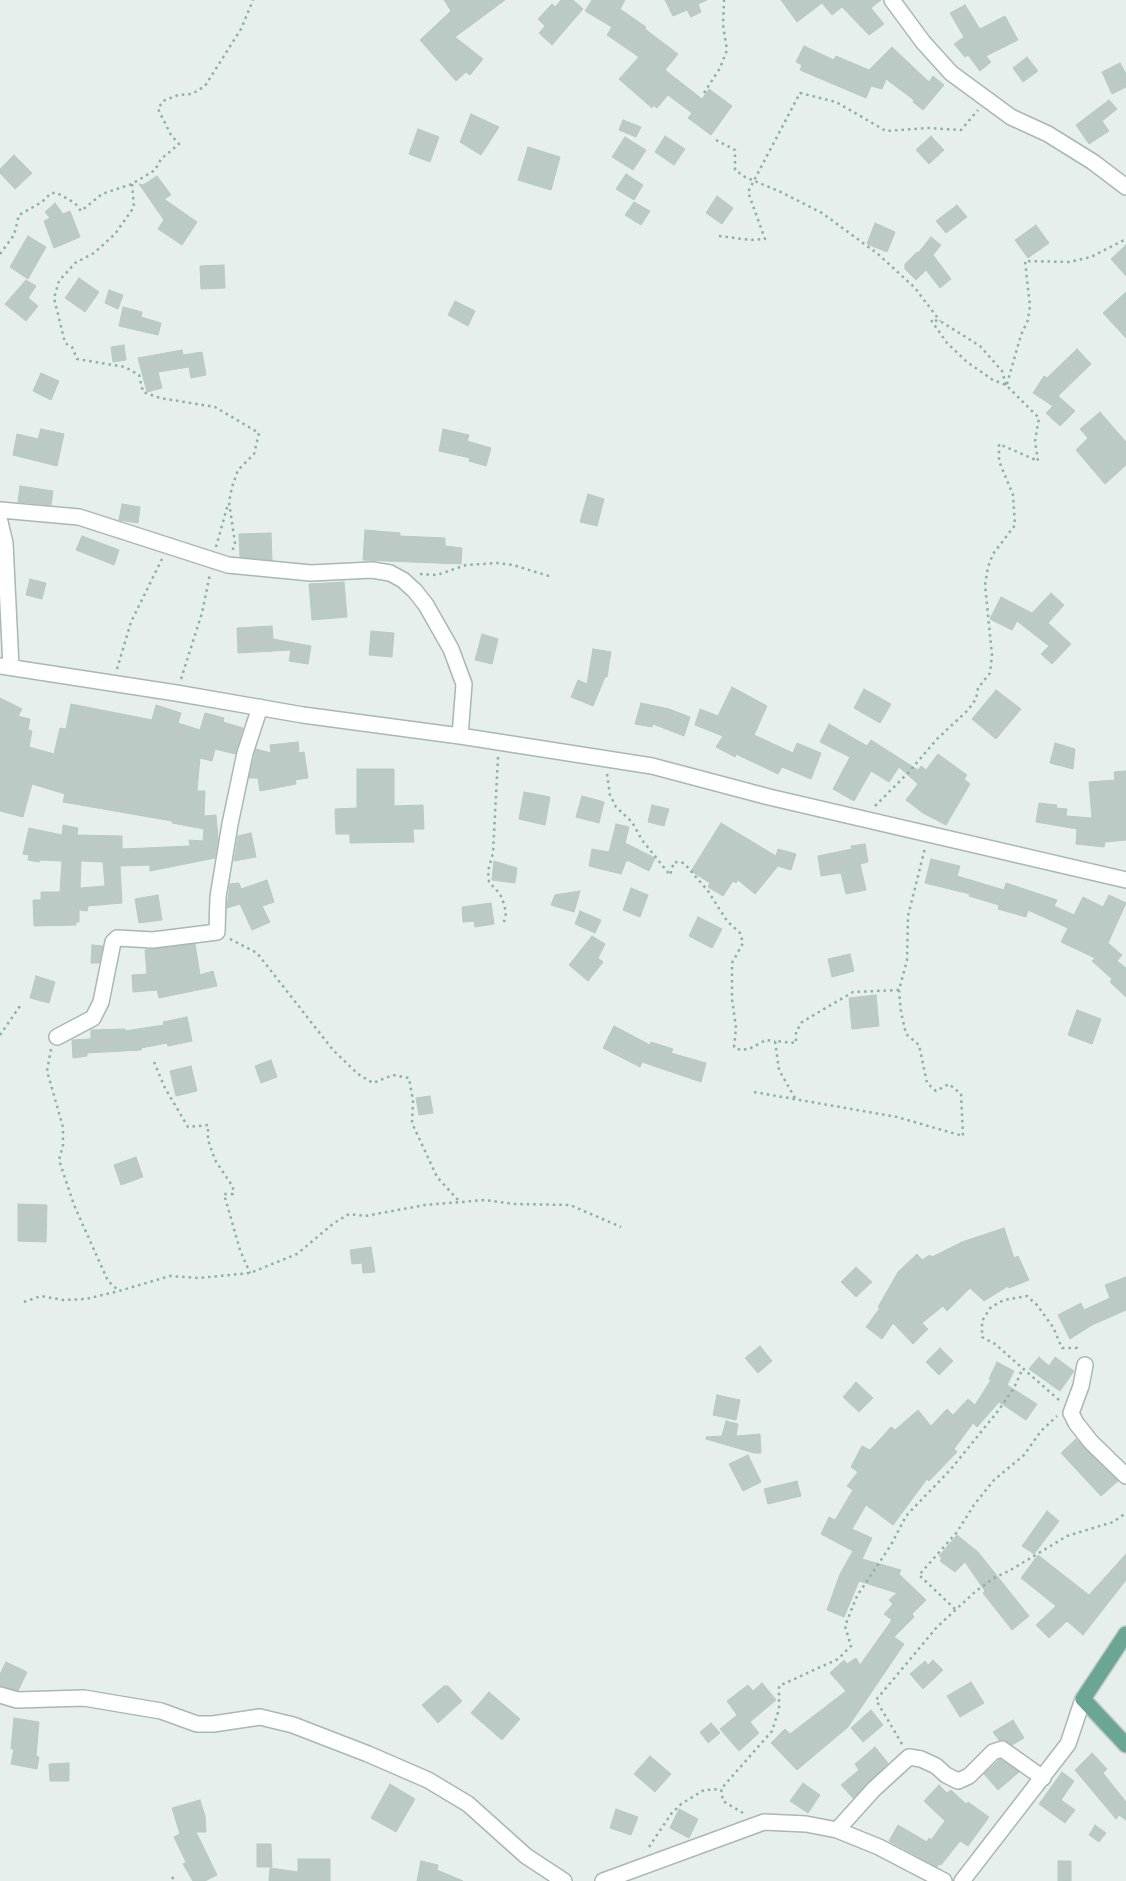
<!DOCTYPE html>
<html>
<head>
<meta charset="utf-8">
<style>
	body { margin:0 }
	canvas { display:block; background:#e6efeb }
</style>
</head>
<body>
<canvas width="1126" height="1881"></canvas>
<script>
const context = document.querySelector('canvas').getContext('2d');
context.lineJoin = 'round';
function paint(path, color) {
  context.fillStyle = color;
  context.fill(path, 'evenodd');
}
function poly(rows) {
  const path = new Path2D();
  for (const r of rows) {
    path.moveTo(r[0], r[1]);
    for (let i = 2; i < r.length; i += 2) path.lineTo(r[i], r[i + 1]);
  }
  return path;
}
function strokePath(path, color, width, dash) {
  context.strokeStyle = color;
  context.lineWidth = width;
  context.lineCap = dash ? 'butt' : 'round';
  context.setLineDash(dash || []);
  context.stroke(path);
}
const building = poly([
	[444,0,505,0,455,37,483,59,470,75,466,72,456,81,420,40,451,11,444,0],
	[561,0,573,0,583,9,552,45,539,33,545,26,538,19,552,4,555,7,561,0],
	[592,0,625,0,620,9,646,27,645,29,678,54,665,70,702,99,709,89,732,106,711,135,688,118,692,113,668,95,657,108,653,105,652,108,619,79,639,57,607,35,612,27,585,11,592,0],
	[665,0,707,0,698,4,701,12,691,17,687,10,673,16,665,0],
	[781,0,881,0,871,8,884,24,869,35,842,7,832,15,822,3,797,22,781,0],
	[965,5,980,29,1005,16,1018,40,986,56,991,62,980,71,968,55,965,57,954,44,964,37,950,13,965,5],
	[804,46,834,60,836,56,869,70,892,47,929,82,933,76,944,85,923,110,913,102,914,100,886,79,882,89,871,86,866,98,800,70,802,65,796,62,804,46],
	[1027,57,1038,71,1023,82,1013,68,1027,57],
	[1120,63,1126,74,1126,87,1112,94,1102,72,1120,63],
	[1109,100,1117,109,1102,121,1109,131,1089,144,1076,125,1109,100],
	[471,114,499,127,481,155,460,142,471,114],
	[623,120,641,127,636,137,619,130,623,120],
	[418,129,439,137,430,162,409,154,418,129],
	[665,136,685,149,674,165,655,152,665,136],
	[931,136,944,150,929,164,916,150,931,136],
	[625,137,646,150,633,170,612,157,625,137],
	[528,147,560,157,551,190,518,180,528,147],
	[14,155,32,173,15,189,0,173,0,169,14,155],
	[626,174,643,185,634,200,616,189,626,174],
	[157,176,171,195,164,199,197,222,182,245,158,229,164,220,139,184,143,185,157,176],
	[717,196,733,208,722,224,706,213,717,196],
	[634,202,650,211,641,225,625,215,634,202],
	[55,203,63,214,70,211,80,237,54,248,44,221,50,218,45,212,55,203],
	[957,205,967,217,946,233,936,221,957,205],
	[875,223,895,232,887,252,867,244,875,223],
	[1036,225,1049,243,1028,258,1015,240,1036,225],
	[28,236,46,247,28,279,10,267,28,236],
	[931,237,941,245,933,255,951,279,940,288,926,270,916,280,905,269,905,264,917,252,918,253,931,237],
	[1126,245,1126,276,1111,259,1126,245],
	[224,265,225,288,201,289,200,266,224,265],
	[79,278,99,292,85,312,65,298,79,278],
	[26,280,36,286,28,298,38,306,26,321,5,304,26,280],
	[109,290,123,295,118,309,105,303,109,290],
	[1126,292,1126,338,1103,313,1126,292],
	[455,301,475,311,468,326,448,315,455,301],
	[123,307,142,312,141,317,161,323,158,335,119,326,123,307],
	[124,345,126,360,113,362,111,347,124,345],
	[1077,349,1091,364,1058,396,1075,411,1060,426,1046,413,1053,406,1033,393,1044,376,1047,378,1077,349],
	[182,350,183,355,202,352,206,375,191,378,189,367,158,372,162,388,147,392,138,358,182,350],
	[41,373,59,381,51,400,33,391,41,373],
	[1100,412,1126,442,1126,465,1105,484,1076,450,1088,438,1080,429,1100,412],
	[41,429,64,434,57,466,13,455,17,434,38,439,41,429],
	[443,429,469,435,467,441,491,448,486,466,469,461,470,458,439,451,443,429],
	[20,486,53,491,51,505,18,502,20,486],
	[588,494,604,499,597,526,580,522,588,494],
	[122,504,140,507,138,523,119,520,122,504],
	[365,530,400,533,400,536,445,538,445,546,462,548,461,564,363,560,365,530],
	[271,533,272,560,240,557,239,534,271,533],
	[82,536,119,550,114,565,76,550,82,536],
	[30,579,46,583,42,599,26,595,30,579],
	[344,582,347,617,312,620,309,584,344,582],
	[1051,593,1064,605,1048,623,1071,644,1052,664,1041,654,1049,646,1017,621,1012,630,990,619,1001,597,1032,613,1051,593],
	[272,626,273,639,311,646,308,664,289,661,291,650,238,653,237,628,272,626],
	[371,631,394,633,392,657,369,655,371,631],
	[482,634,498,639,492,664,475,660,482,634],
	[593,649,611,652,607,677,605,677,593,706,571,697,578,680,587,684,593,649],
	[732,687,767,706,754,735,793,753,797,743,821,753,811,779,782,767,778,774,736,754,735,757,716,747,723,736,695,725,700,709,718,716,732,687],
	[864,689,891,704,880,723,854,708,864,689],
	[996,690,1021,709,996,739,972,719,996,690],
	[0,698,22,709,18,716,30,719,28,730,32,731,29,747,54,754,60,728,66,729,71,704,152,720,156,705,181,713,178,723,200,730,205,713,224,718,223,722,243,728,235,754,215,749,212,761,200,758,197,791,205,791,204,816,216,815,218,838,215,858,150,871,150,865,120,866,122,903,88,906,87,911,79,910,79,922,76,922,76,925,34,926,33,900,41,900,41,892,60,892,62,861,40,860,39,862,28,860,29,855,23,854,29,828,62,835,63,825,78,828,77,835,122,836,122,849,190,846,189,840,203,841,204,829,172,823,172,821,63,802,65,794,32,784,23,817,0,811,0,698],
	[81,861,103,862,105,886,80,888,81,861],
	[641,703,669,709,690,717,684,736,653,724,652,727,635,724,641,703],
	[829,724,867,746,871,740,918,770,921,766,926,770,938,754,967,775,964,779,970,784,946,825,923,813,906,800,918,784,899,767,889,782,871,771,854,801,833,789,850,757,820,742,829,724],
	[298,742,299,753,304,752,308,778,295,780,296,784,260,791,258,778,249,778,256,749,271,753,270,745,298,742],
	[1055,743,1075,749,1073,769,1050,763,1055,743],
	[357,769,394,769,394,806,423,805,424,829,413,829,414,842,350,843,350,834,336,834,335,809,357,808,357,769],
	[1126,771,1126,840,1105,842,1104,847,1076,844,1077,829,1036,822,1039,803,1057,805,1056,808,1067,809,1066,816,1092,818,1089,782,1115,780,1114,772,1126,771],
	[524,792,550,797,545,825,519,819,524,792],
	[582,796,604,802,599,823,576,817,582,796],
	[652,805,669,809,664,826,648,822,652,805],
	[721,823,776,856,778,849,796,854,791,870,778,866,755,894,738,880,736,883,733,881,723,896,708,887,710,883,691,871,721,823],
	[616,824,629,827,625,843,655,858,649,871,629,861,626,861,621,874,589,866,592,849,609,852,616,824],
	[251,833,256,857,234,861,238,836,251,833],
	[865,844,868,862,860,864,866,890,846,894,841,873,821,876,818,856,852,849,851,846,865,844],
	[931,859,960,866,957,876,1004,890,1006,883,1057,900,1054,906,1074,915,1083,897,1103,907,1109,895,1126,903,1108,943,1122,955,1117,961,1126,968,1126,997,1110,982,1112,979,1092,961,1095,958,1061,942,1068,928,1028,910,1026,917,998,909,999,905,969,896,970,894,925,883,931,859],
	[494,861,517,868,515,883,492,880,494,861],
	[267,880,274,902,262,906,270,922,252,930,240,904,227,908,230,884,239,883,241,889,267,880],
	[631,888,648,895,640,917,623,910,631,888],
	[580,891,574,912,551,905,555,895,580,891],
	[158,895,162,920,139,923,135,899,158,895],
	[491,903,494,924,475,927,474,921,463,922,462,907,491,903],
	[580,911,601,920,595,933,575,924,580,911],
	[698,917,722,929,712,948,689,936,698,917],
	[592,936,605,944,598,958,603,962,588,981,569,965,592,936],
	[195,944,200,975,213,971,217,986,159,998,157,990,133,992,132,975,147,974,145,950,195,944],
	[92,945,103,946,99,963,91,963,92,945],
	[850,954,854,971,832,977,828,959,850,954],
	[36,976,55,982,49,1003,30,998,36,976],
	[876,995,879,1026,852,1029,849,998,876,995],
	[1077,1010,1101,1019,1092,1044,1068,1035,1077,1010],
	[187,1017,192,1041,168,1046,167,1043,141,1048,141,1050,87,1053,87,1056,73,1058,72,1040,91,1039,91,1030,125,1029,125,1031,164,1025,163,1022,187,1017],
	[614,1026,650,1045,651,1042,673,1049,671,1053,706,1063,701,1082,642,1062,640,1067,603,1048,614,1026],
	[271,1060,277,1077,261,1083,255,1066,271,1060],
	[191,1066,197,1091,176,1096,170,1071,191,1066],
	[430,1096,433,1113,419,1115,416,1098,430,1096],
	[136,1157,143,1177,121,1185,114,1165,136,1157],
	[18,1204,47,1205,46,1242,18,1241,18,1204],
	[1004,1228,1014,1258,1018,1256,1029,1280,1009,1288,1008,1286,984,1301,970,1288,947,1311,943,1306,922,1323,928,1329,913,1344,893,1323,882,1339,866,1327,880,1308,878,1307,898,1272,917,1254,922,1260,930,1255,932,1257,962,1242,1004,1228],
	[371,1247,375,1272,363,1273,362,1263,352,1264,350,1250,371,1247],
	[856,1267,872,1282,856,1297,841,1282,856,1267],
	[1126,1277,1126,1310,1092,1325,1070,1339,1058,1315,1081,1303,1084,1310,1110,1298,1105,1285,1126,1277],
	[760,1346,772,1361,758,1373,745,1358,760,1346],
	[940,1348,953,1361,939,1375,926,1362,940,1348],
	[1039,1357,1049,1366,1055,1357,1074,1371,1060,1391,1029,1369,1039,1357],
	[997,1362,1014,1371,1007,1385,1037,1404,1026,1420,999,1402,977,1427,973,1423,954,1449,957,1452,929,1481,927,1479,893,1525,866,1505,852,1529,872,1538,862,1559,901,1570,899,1574,926,1600,912,1614,914,1617,894,1637,904,1644,848,1727,797,1770,771,1743,785,1729,790,1734,846,1691,830,1673,844,1660,847,1664,856,1658,860,1665,892,1620,884,1614,893,1604,889,1600,897,1593,859,1581,844,1617,827,1610,840,1574,853,1551,821,1534,829,1517,835,1520,853,1490,847,1486,858,1472,851,1467,862,1446,870,1450,891,1427,895,1430,918,1410,931,1426,947,1409,953,1415,968,1399,975,1405,991,1380,989,1379,997,1362],
	[856,1382,873,1398,859,1412,843,1397,856,1382],
	[717,1395,740,1400,736,1420,713,1415,717,1395],
	[726,1421,738,1424,736,1436,760,1434,761,1453,754,1453,706,1439,706,1437,722,1436,726,1421],
	[1076,1439,1118,1481,1101,1496,1061,1453,1076,1439],
	[748,1455,761,1482,743,1491,729,1464,748,1455],
	[797,1481,801,1496,768,1504,764,1489,797,1481],
	[1047,1511,1059,1521,1034,1554,1022,1546,1047,1511],
	[957,1535,978,1552,1029,1616,1012,1630,983,1593,985,1591,965,1562,955,1572,940,1561,942,1558,939,1556,957,1535],
	[1126,1554,1126,1580,1083,1635,1067,1621,1049,1638,1036,1625,1056,1606,1021,1578,1038,1555,1089,1595,1126,1554],
	[933,1660,943,1670,923,1689,910,1674,925,1661,928,1665,933,1660],
	[6,1662,27,1672,18,1691,0,1686,0,1674,6,1662],
	[971,1682,984,1703,960,1717,947,1696,971,1682],
	[762,1683,776,1700,750,1722,759,1733,739,1751,720,1729,737,1715,727,1701,748,1685,753,1691,762,1683],
	[444,1686,448,1686,462,1701,438,1723,422,1705,444,1686],
	[489,1692,520,1719,502,1740,471,1713,489,1692],
	[871,1710,883,1725,863,1742,851,1728,871,1710],
	[14,1718,39,1722,36,1756,39,1757,37,1769,11,1764,14,1749,11,1749,14,1718],
	[1013,1720,1024,1738,1012,1745,1004,1740,999,1740,993,1732,1013,1720],
	[711,1723,720,1733,708,1743,700,1732,711,1723],
	[875,1747,888,1763,853,1798,841,1785,859,1770,855,1764,875,1747],
	[1092,1753,1107,1769,1103,1773,1126,1802,1126,1820,1119,1815,1116,1819,1075,1770,1092,1753],
	[650,1756,671,1774,655,1792,634,1774,650,1756],
	[1000,1759,1019,1772,998,1790,984,1774,1000,1759],
	[69,1763,69,1781,50,1781,49,1764,69,1763],
	[1062,1772,1074,1781,1061,1800,1075,1810,1065,1823,1039,1804,1062,1772],
	[803,1783,820,1795,808,1813,790,1801,803,1783],
	[390,1784,415,1799,396,1832,371,1818,390,1784],
	[939,1785,947,1793,951,1790,966,1804,968,1802,989,1817,968,1846,960,1841,941,1865,939,1864,937,1867,889,1841,898,1825,927,1842,929,1838,931,1840,945,1821,924,1801,939,1785],
	[200,1800,205,1816,206,1832,196,1832,217,1875,205,1881,193,1881,183,1864,186,1862,174,1837,180,1834,172,1808,200,1800],
	[616,1809,638,1817,631,1835,610,1828,616,1809],
	[679,1809,698,1819,689,1838,670,1828,679,1809],
	[1095,1825,1106,1833,1099,1842,1089,1835,1095,1825],
	[257,1844,271,1844,272,1867,257,1867,257,1844],
	[298,1859,330,1859,330,1881,269,1881,270,1868,298,1872,298,1859],
	[421,1861,438,1865,437,1870,463,1881,417,1881,421,1861],
	[1058,1861,1071,1861,1071,1881,1058,1881,1058,1861]
]);
paint(building, '#bbcac4');
strokePath(building, '#b8c9c2', 1);
const minor = poly([
	[892,0,923,42,951,73,1011,117,1048,134,1093,162,1126,187],
	[0,510,79,517,228,565,311,573,372,570,390,573,403,580,415,591,426,605,451,649,464,684,460,736],
	[0,522,5,543,11,667],
	[0,666,176,693,303,715,460,736,652,766,769,797,1126,880],
	[57,1037,93,1018,101,1002,113,942,117,938,153,940,217,932,218,897,230,824,245,753,260,707],
	[1085,1365,1081,1386,1071,1413,1076,1423,1091,1442,1126,1476],
	[0,1695,17,1700,84,1698,161,1711,197,1724,213,1724,260,1717,293,1725,368,1754,428,1780,468,1804,526,1856,564,1881],
	[837,1830,874,1789,909,1757,921,1759,936,1766,946,1775,958,1781,969,1776,993,1752,1002,1749,1043,1778],
	[603,1881,764,1822,806,1824,837,1830,879,1847,944,1881],
	[962,1881,1068,1744,1083,1699]
]);
const major = poly([
	[1126,1634,1083,1699,1126,1745]
]);
strokePath(minor, '#a8b8b2', 18);
strokePath(major, '#c2cac8', 18);
strokePath(poly([
	[704,93,720,68,727,50,723,25,724,0],
	[716,140,735,150,735,170,745,177,783,193,822,213,878,254,915,288,940,321],
	[132,184,134,207,115,234,94,253,75,263,59,281,54,298,65,343,72,347,77,359,125,367,139,375,143,392,160,398,215,407,259,433,254,454,238,470,232,487,229,502,235,543,232,552],
	[719,236,751,240,765,239,748,192,800,93,836,102,886,131,928,128,961,130,978,110],
	[0,254,14,235,19,215,42,202,51,193,57,193,75,203,81,211,102,194,132,184,155,170,161,159,179,144,171,135,158,109,163,101,178,95,192,94,205,86,241,29,253,0],
	[1007,384,1021,335,1028,320,1030,306,1025,261,1069,262,1091,257,1126,239],
	[216,547,228,504],
	[420,574,437,575,466,565,497,563,513,565,552,577],
	[117,669,131,622,162,559],
	[181,679,202,613,210,574],
	[498,757,493,853,488,871,489,882,500,894,504,904,506,913,503,926],
	[607,774,610,795,616,807,632,822,642,840,670,875,674,862,684,863,708,891,727,921,740,933,743,943,732,963,732,999,736,1028,734,1047,740,1050,749,1049,766,1040,775,1041],
	[875,806,908,773,937,739,968,710,976,699,978,688,990,673,992,655,985,585,988,567,993,554,1015,525,1013,495,999,461,999,444,1038,461,1035,441,1039,418,1006,385,993,380,967,362,947,343,931,320,940,321,980,346,1002,371,1006,385],
	[230,939,257,953,333,1050,358,1074,373,1083,393,1075,409,1078,413,1101,412,1123,437,1177,459,1201],
	[0,1035,20,1006],
	[51,1049,47,1071,63,1127,63,1145,59,1160,74,1205,108,1281,119,1291,170,1276,199,1278,250,1273,297,1254,334,1223,349,1214,365,1216,425,1205,485,1200,514,1204,570,1205,621,1227],
	[154,1062,165,1088,188,1127,208,1125,208,1140,215,1160,233,1187,233,1194,224,1194,240,1250,250,1273],
	[754,1092,897,1117,963,1136,961,1094,949,1084,936,1091,927,1083,919,1045,906,1034,901,1012,899,990,907,960,908,916,925,848],
	[795,1098,779,1070,775,1041,796,1043,796,1032,802,1022,853,992,899,990],
	[24,1302,41,1296,63,1300,86,1299,119,1291],
	[1059,1400,995,1344,982,1337,982,1321,991,1307,1004,1300,1027,1296,1037,1305,1053,1327,1062,1348,1077,1348,1079,1352],
	[955,1609,919,1575,957,1532,974,1505,994,1480,1024,1455,1041,1431,1057,1416],
	[902,1744,876,1700,937,1627,976,1591,994,1578,1009,1571,1067,1536,1113,1522,1126,1513],
	[743,1813,723,1801,721,1789,772,1731,779,1709,779,1686,838,1659,851,1646,845,1626,857,1596,891,1545,906,1516,951,1469,998,1411,1014,1388,1022,1370],
	[649,1847,671,1814,681,1804,704,1790,721,1789],
	[172,1877,175,1881]
]), '#86b3a5', 2.5, [2.5, 4]);
strokePath(minor, '#fff', 15);
strokePath(major, '#6aa596', 15);
</script>
</body>
</html>
